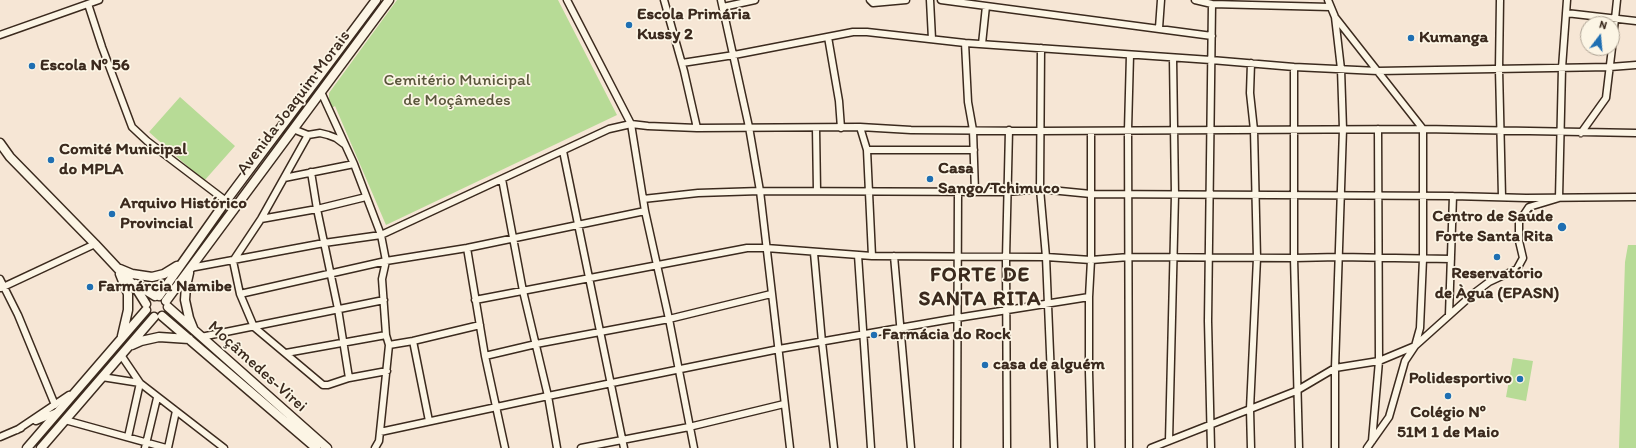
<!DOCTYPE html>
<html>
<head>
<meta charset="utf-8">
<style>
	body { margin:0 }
	#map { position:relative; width:1636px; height:448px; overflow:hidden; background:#f6e6d5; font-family:Itim,sans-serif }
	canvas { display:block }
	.north { position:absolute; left:1580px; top:16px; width:40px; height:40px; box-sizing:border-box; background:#fcf5e5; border:1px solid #afa495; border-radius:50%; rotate:16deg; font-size:11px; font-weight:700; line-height:16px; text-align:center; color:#3b2a1e }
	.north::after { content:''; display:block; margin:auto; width:14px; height:18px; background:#1f6fb2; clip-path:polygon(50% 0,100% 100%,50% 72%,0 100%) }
</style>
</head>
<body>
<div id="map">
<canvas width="1636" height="448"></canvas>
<div class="north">N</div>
</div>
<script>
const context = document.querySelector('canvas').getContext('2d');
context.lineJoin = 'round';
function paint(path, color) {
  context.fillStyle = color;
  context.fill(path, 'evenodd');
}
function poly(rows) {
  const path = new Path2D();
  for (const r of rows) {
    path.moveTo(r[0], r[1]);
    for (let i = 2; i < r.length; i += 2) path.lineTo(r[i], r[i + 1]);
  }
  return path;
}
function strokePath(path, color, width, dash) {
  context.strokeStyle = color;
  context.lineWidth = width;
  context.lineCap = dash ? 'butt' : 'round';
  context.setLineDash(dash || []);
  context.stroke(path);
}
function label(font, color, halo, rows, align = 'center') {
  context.font = font + ' Itim,sans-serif';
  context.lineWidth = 3.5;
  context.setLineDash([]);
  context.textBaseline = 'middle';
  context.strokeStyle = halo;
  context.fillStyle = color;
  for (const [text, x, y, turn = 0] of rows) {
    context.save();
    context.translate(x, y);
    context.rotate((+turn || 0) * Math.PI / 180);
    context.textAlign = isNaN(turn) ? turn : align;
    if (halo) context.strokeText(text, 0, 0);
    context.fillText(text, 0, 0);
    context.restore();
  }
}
paint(poly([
	[397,0,558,0,617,115,386,225,335,106,332,108,329,100,329,93],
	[180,97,235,146,204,181,149,132],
	[1628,245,1636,245,1636,448,1619,448,1625,262],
	[1513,358,1533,361,1526,401,1506,397]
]), '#b7db96');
const minor = poly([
	[567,0,631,124,645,211,669,319,694,448],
	[664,0,684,71,697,128],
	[721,0,749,127,760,191,790,448],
	[870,0,873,3,906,0],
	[930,0,932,39],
	[941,0,1212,36],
	[1195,0,1212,4,1330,7],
	[1328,0,1335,17,1423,129,1423,259,1420,328,1415,346],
	[1500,0,1499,69,1502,197],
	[88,4,102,47,132,127,147,141,226,201],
	[723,7,755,0],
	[1566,13,1636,21],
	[1335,17,1341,69,1343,129,1335,368,1335,448],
	[1159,28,1161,0],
	[0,35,99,0],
	[828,37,839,101,841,128],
	[965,43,968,102,973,130,975,192],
	[982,44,986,6],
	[1612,47,1617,0],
	[1041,48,1040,189,1046,257,1054,448],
	[682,63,734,55,853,32,867,32,965,43,1211,60,1294,67,1378,71,1610,67,1636,65],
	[1294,67,1294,258,1299,448],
	[321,92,354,164,381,235,609,129,631,124,648,126,697,128,860,127,911,130,1041,131,1423,129,1636,133],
	[860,127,867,150,872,256],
	[816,128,817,191],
	[293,129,308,135,320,133,328,135,336,138,344,144],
	[1091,131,1091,260,1089,297,1089,372,1091,448],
	[1581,133,1606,98,1612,48],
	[308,135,261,219,233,261,240,294,254,327,323,385,328,385,349,378,387,371],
	[867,150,974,150],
	[563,151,624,448],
	[311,172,317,209,338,309,349,378],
	[284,178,354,164],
	[502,179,523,291,548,396,557,448],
	[643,199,698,193,760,191,1007,192,1040,189,1091,194,1453,196,1526,198,1636,197],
	[261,219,317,209,366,197],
	[467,248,485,356,505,448],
	[814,253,822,342,834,448],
	[858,255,871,448],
	[894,256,911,448],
	[190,268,324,243,381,235,386,261,382,279,386,335,389,345,381,422,379,441,375,448],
	[0,279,18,315,55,405],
	[1,288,95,244],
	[240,294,386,261,467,248,645,211],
	[475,300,747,248,766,248,872,256,1046,257,1091,260,1129,257,1294,258,1339,257,1451,259],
	[1449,315,1453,196],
	[201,337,384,300],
	[413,341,429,421],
	[389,345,413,341,480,325],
	[286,353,386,335],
	[121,355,140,383,224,448],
	[485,356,536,344,669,319,771,294],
	[102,377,140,383],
	[65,420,166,448],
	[36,421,57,412],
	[17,430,69,395],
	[380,432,548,396,779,349,957,318,1089,297],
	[0,437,21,428],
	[128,437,140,383],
	[1169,441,1175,195,1173,58],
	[1372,441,1379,361,1378,129],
	[145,448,157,398],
	[168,448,176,411],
	[581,448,689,427,784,404],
	[957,448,958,191],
	[1007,448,1006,258,1009,130],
	[1129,448,1128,130,1130,55],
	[1151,448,1296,391,1335,368,1379,361,1415,346],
	[1211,448,1208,321,1212,4],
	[1251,448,1250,409,1257,258,1254,130,1250,93,1251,63],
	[1367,448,1389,417,1405,361,1415,346,1473,294,1489,282,1517,269,1523,258,1519,241,1519,222,1529,207,1559,198,1562,68,1567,0]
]);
const tertiary = poly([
	[0,143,10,157,95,244,136,288,146,304],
	[120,269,132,274,152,277,164,274,177,266],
	[189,273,186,286,185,300,189,318,193,328],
	[120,274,128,294,128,310,122,336],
	[136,284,155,296],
	[159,296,226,201,376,0],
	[166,301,389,0],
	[168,307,327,448],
	[162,316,316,448],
	[132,345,141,341,159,337,189,339],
	[27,448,146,310],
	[41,448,154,317]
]);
strokePath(minor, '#3b2a1e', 9);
strokePath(tertiary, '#3b2a1e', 11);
strokePath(minor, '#fcf5e5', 6);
strokePath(tertiary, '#fcf5e5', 8);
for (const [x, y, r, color] of [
	[629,25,4,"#1f6fb2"],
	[1411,38,4,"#1f6fb2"],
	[32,66,4,"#1f6fb2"],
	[51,160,4,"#1f6fb2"],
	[930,179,4,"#1f6fb2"],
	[112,214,4,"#1f6fb2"],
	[1562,227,5,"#1f6fb2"],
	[1497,257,4,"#1f6fb2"],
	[90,287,4,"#1f6fb2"],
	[874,335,4,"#1f6fb2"],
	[985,365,4,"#1f6fb2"],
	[1520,379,4,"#1f6fb2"],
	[1448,396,4,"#1f6fb2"]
]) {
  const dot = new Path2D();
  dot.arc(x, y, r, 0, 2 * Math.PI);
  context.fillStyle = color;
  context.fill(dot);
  strokePath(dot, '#fcf5e5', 1.5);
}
label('bold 17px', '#3b2a1e', '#fcf5e5', [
	["Escola Primária",637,15],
	["Kussy 2",637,35],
	["Kumanga",1419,38],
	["Escola Nº 56",40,66],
	["Comité Municipal",59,150],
	["do MPLA",59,170],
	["Casa",938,169],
	["Sango/Tchimuco",938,189],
	["Arquivo Histórico",120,204],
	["Provincial",120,224],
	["Centro de Saúde",1553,217,"right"],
	["Forte Santa Rita",1553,237,"right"],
	["Reservatório",1497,274,"center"],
	["de Àgua (EPASN)",1497,294,"center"],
	["Farmárcia Namibe",98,287],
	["Farmácia do Rock",882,335],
	["casa de alguém",993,365],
	["Polidesportivo",1512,379,"right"],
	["Colégio Nº",1448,413,"center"],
	["51M 1 de Maio",1448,433,"center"]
], 'left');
label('17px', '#5a563c', '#fcf5e5', [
	["Cemitério Municipal",457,81],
	["de Moçâmedes",457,101]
]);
label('17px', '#3b2a1e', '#fcf5e5', [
	["Avenida Joaquim Morais",294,103,-53],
	["Moçâmedes-Virei",257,367,42]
]);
context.letterSpacing = '1px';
label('bold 21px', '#3b2a1e', '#fcf5e5', [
	["FORTE DE",980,276],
	["SANTA RITA",980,300]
]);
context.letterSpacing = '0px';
</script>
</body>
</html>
